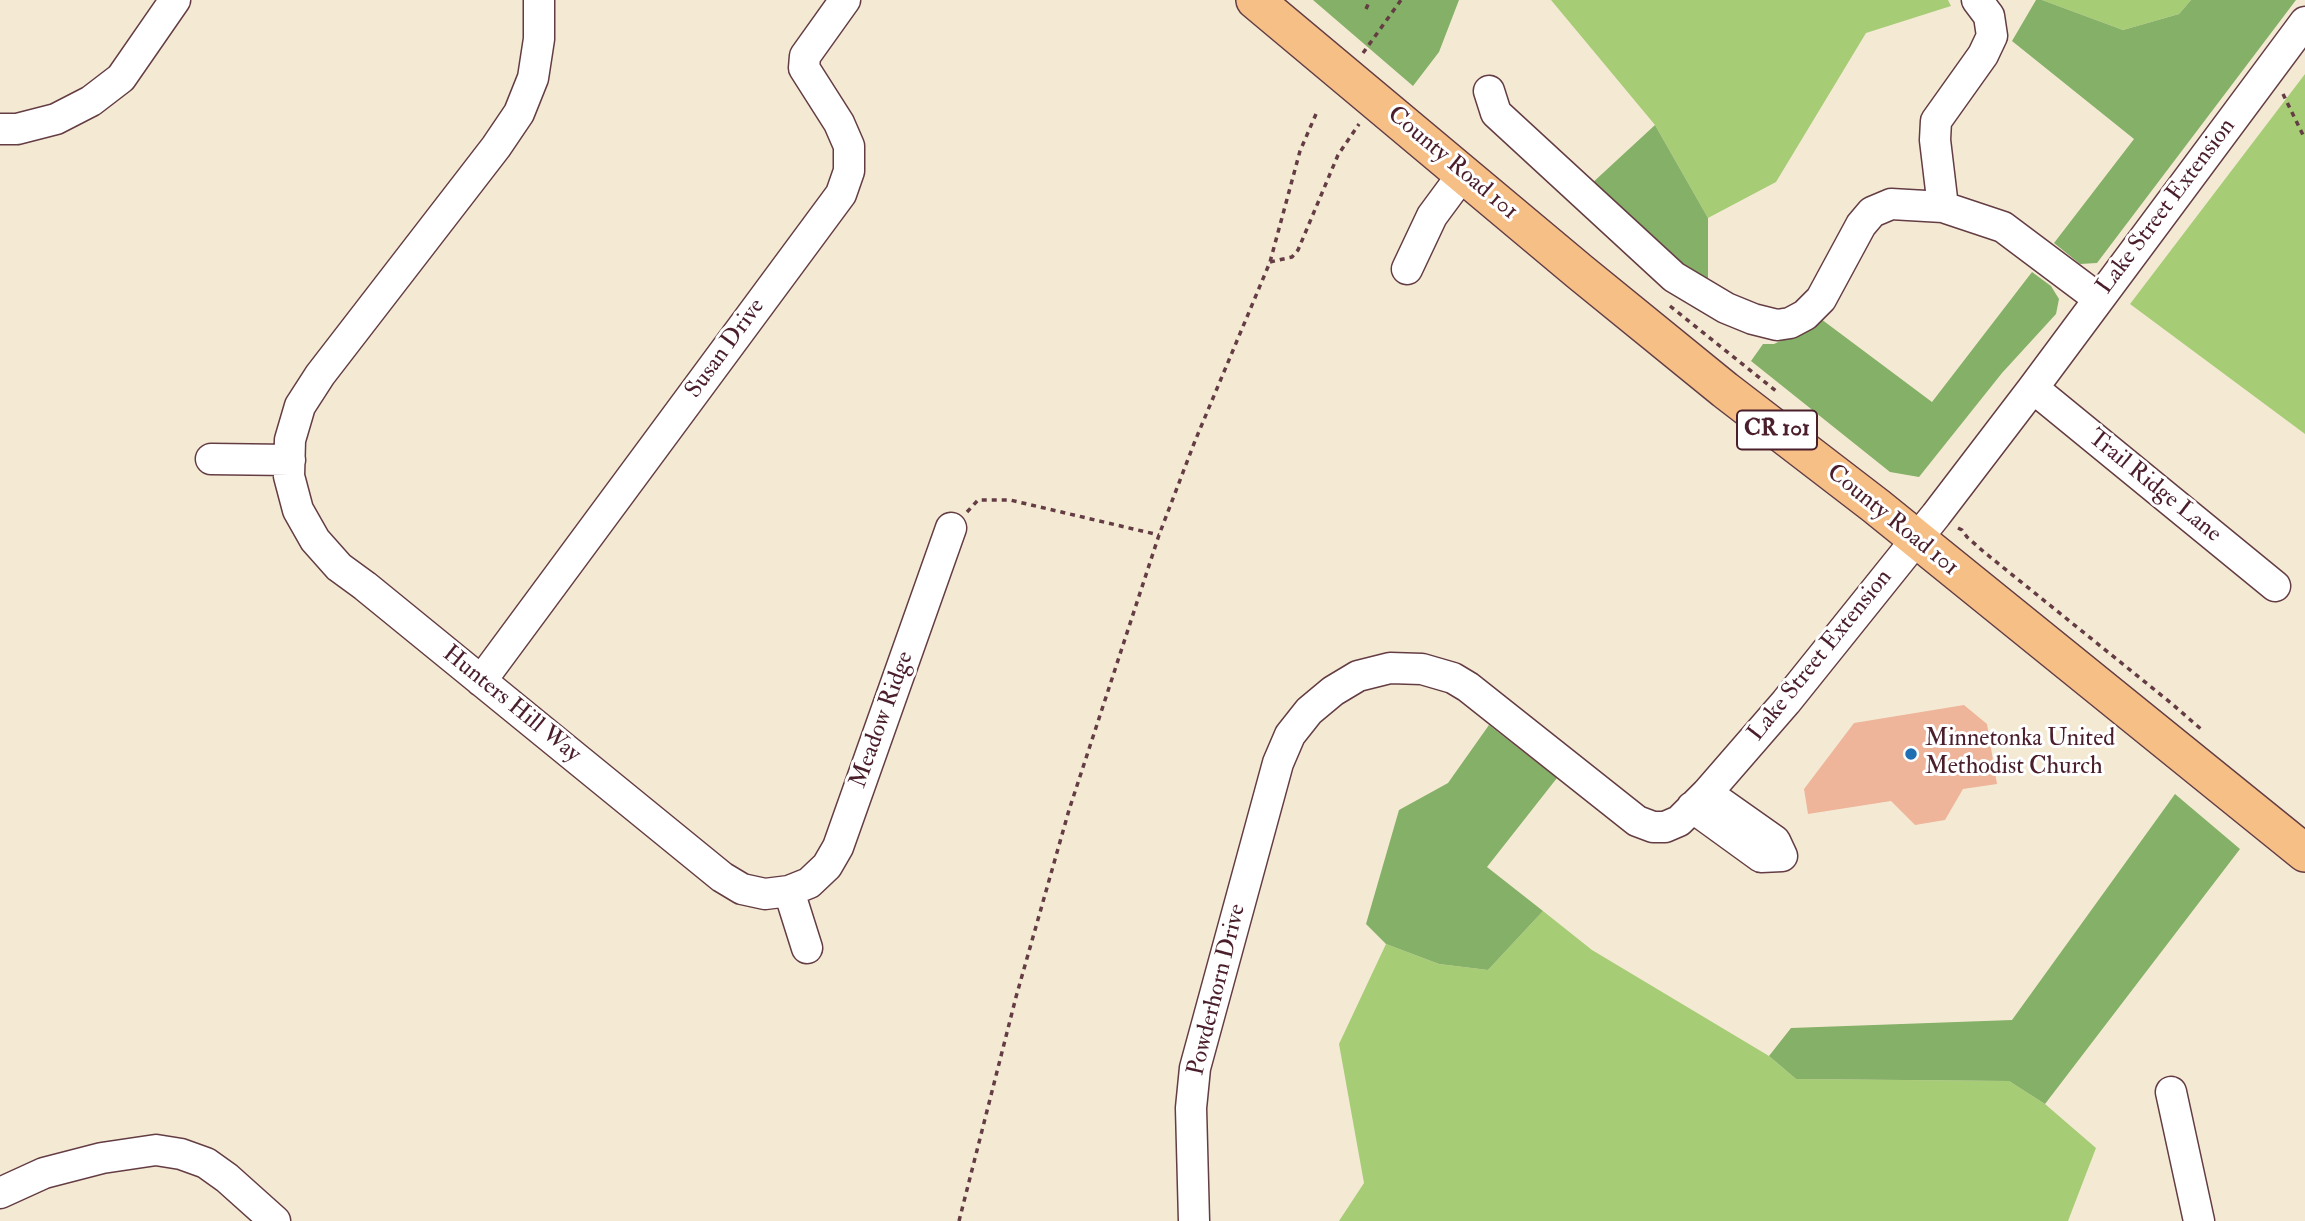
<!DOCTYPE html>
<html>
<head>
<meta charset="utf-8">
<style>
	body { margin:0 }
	canvas { display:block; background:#f4ead4 }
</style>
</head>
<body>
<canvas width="2305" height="1221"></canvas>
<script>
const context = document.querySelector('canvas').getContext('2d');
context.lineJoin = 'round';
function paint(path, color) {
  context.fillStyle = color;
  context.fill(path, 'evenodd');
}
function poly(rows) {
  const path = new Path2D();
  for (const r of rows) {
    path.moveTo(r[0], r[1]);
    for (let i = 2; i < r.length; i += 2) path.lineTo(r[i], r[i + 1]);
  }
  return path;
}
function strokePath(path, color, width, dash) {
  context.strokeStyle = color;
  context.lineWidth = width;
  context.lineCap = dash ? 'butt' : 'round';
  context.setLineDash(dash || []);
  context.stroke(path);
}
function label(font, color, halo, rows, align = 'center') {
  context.font = font + ' "IM FELL Double Pica",serif';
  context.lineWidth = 6;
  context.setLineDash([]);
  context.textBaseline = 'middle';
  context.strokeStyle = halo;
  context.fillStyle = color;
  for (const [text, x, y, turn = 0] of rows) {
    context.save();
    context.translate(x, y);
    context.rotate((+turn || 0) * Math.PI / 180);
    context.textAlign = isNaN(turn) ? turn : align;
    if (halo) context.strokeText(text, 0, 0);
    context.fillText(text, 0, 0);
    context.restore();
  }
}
paint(poly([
	[1551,0,1948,0,1951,6,1866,33,1776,182,1708,218,1655,125],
	[2042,0,2191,0,2179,14,2123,30],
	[2305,74,2305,434,2130,304],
	[1543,911,1592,950,1769,1056,1796,1079,2009,1081,2045,1104,2096,1148,2068,1221,1339,1221,1364,1183,1339,1044,1386,944,1439,964,1488,970]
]), '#a7cc76');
paint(poly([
	[1313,0,1459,0,1439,52,1413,86],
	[2036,0,2042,0,2123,30,2179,14,2191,0,2296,0,2097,263,2080,264,2054,243,2134,139,2012,41],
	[1655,125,1708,218,1708,283,1678,264,1590,185],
	[2032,272,2051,286,2059,299,2056,314,2002,373,1919,477,1890,472,1751,361,1763,344,1774,344,1797,333,1817,316,1932,402],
	[1489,725,1557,778,1487,867,1543,911,1488,970,1439,964,1386,944,1366,924,1399,810,1448,783],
	[2175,794,2240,849,2045,1104,2009,1081,1796,1079,1769,1056,1791,1028,2012,1020]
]), '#85b067');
paint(poly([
	[1964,705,1987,724,1997,784,1963,789,1945,820,1915,825,1891,801,1808,814,1804,789,1854,723]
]), '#eeb59b');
const minor = poly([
	[539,0,539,39,533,78,519,113,496,147,320,375,300,406,290,440,289,476,298,510,315,540,339,567,365,586,722,877,742,889,765,894,789,891,809,883,827,866,838,847,951,528],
	[1489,91,1496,113,1674,277,1726,308,1753,319,1777,325,1790,323,1805,315,1821,299,1861,225,1872,212,1891,204,1943,207,2003,227,2099,299],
	[0,129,17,129,56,119,91,101,121,78,175,0],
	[1943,207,1935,140,1936,121,1983,55,1992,36,1989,16,1977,0],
	[1407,269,1432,216,1463,174],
	[2033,388,2275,586],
	[211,459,290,460],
	[481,681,841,194,849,171,849,146,839,123,804,68,805,56,845,0],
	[1692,807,1761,857,1782,856,1775,841,1707,793],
	[789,891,807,948],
	[2171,1092,2199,1221],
	[0,1193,44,1173,102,1158,156,1150,181,1154,206,1163,227,1178,275,1221],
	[1194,1221,1191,1108,1195,1068,1278,763,1290,735,1309,711,1333,691,1358,676,1390,668,1422,669,1453,678,1468,687,1637,821,1653,827,1665,827,1679,821,1707,793,1786,702,1936,515,2033,388,2305,22]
]);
const major = poly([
	[1255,0,1580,272,1725,390,1876,506,2305,853]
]);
strokePath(minor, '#643d44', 33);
strokePath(major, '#643d44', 40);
strokePath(poly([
	[1366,9,1370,0],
	[1363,53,1401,0],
	[2283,94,2305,139],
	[1270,262,1292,257,1298,250,1338,155,1359,124],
	[1670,306,1776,391],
	[967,512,978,500,1010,500,1159,535],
	[1958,528,1962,530,1967,537,1984,552,2171,703,2202,730],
	[959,1221,1016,997,1069,810,1159,535,1195,441,1270,262,1300,151,1316,114]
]), '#643d44', 3.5, [5, 5]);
strokePath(minor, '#fff', 30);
strokePath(major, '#f5bf86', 37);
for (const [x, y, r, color] of [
	[1911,754,7,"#1f6fb2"]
]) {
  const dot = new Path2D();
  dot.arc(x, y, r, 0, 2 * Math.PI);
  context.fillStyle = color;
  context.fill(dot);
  strokePath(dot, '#fff', 2.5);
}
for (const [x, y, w] of [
	[1777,430,80]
]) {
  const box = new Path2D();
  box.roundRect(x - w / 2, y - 19.5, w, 39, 5);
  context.fillStyle = '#fff';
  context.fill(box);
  strokePath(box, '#4a1f2b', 2);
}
label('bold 23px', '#4a1f2b', null, [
	["CR 101",1777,430]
]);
label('24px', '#4a1f2b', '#fff', [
	["County Road 101",1452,164,40],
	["Lake Street Extension",2167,207,-53],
	["Susan Drive",726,349,-54],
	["Trail Ridge Lane",2154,487,39],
	["County Road 101",1892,521,39],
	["Lake Street Extension",1821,656,-51],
	["Hunters Hill Way",511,705,39],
	["Meadow Ridge",883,720,-70],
	["Powderhorn Drive",1218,990,-76]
]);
label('24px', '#4a1f2b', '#fff', [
	["Minnetonka United",1925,740],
	["Methodist Church",1925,768]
], 'left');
</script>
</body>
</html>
